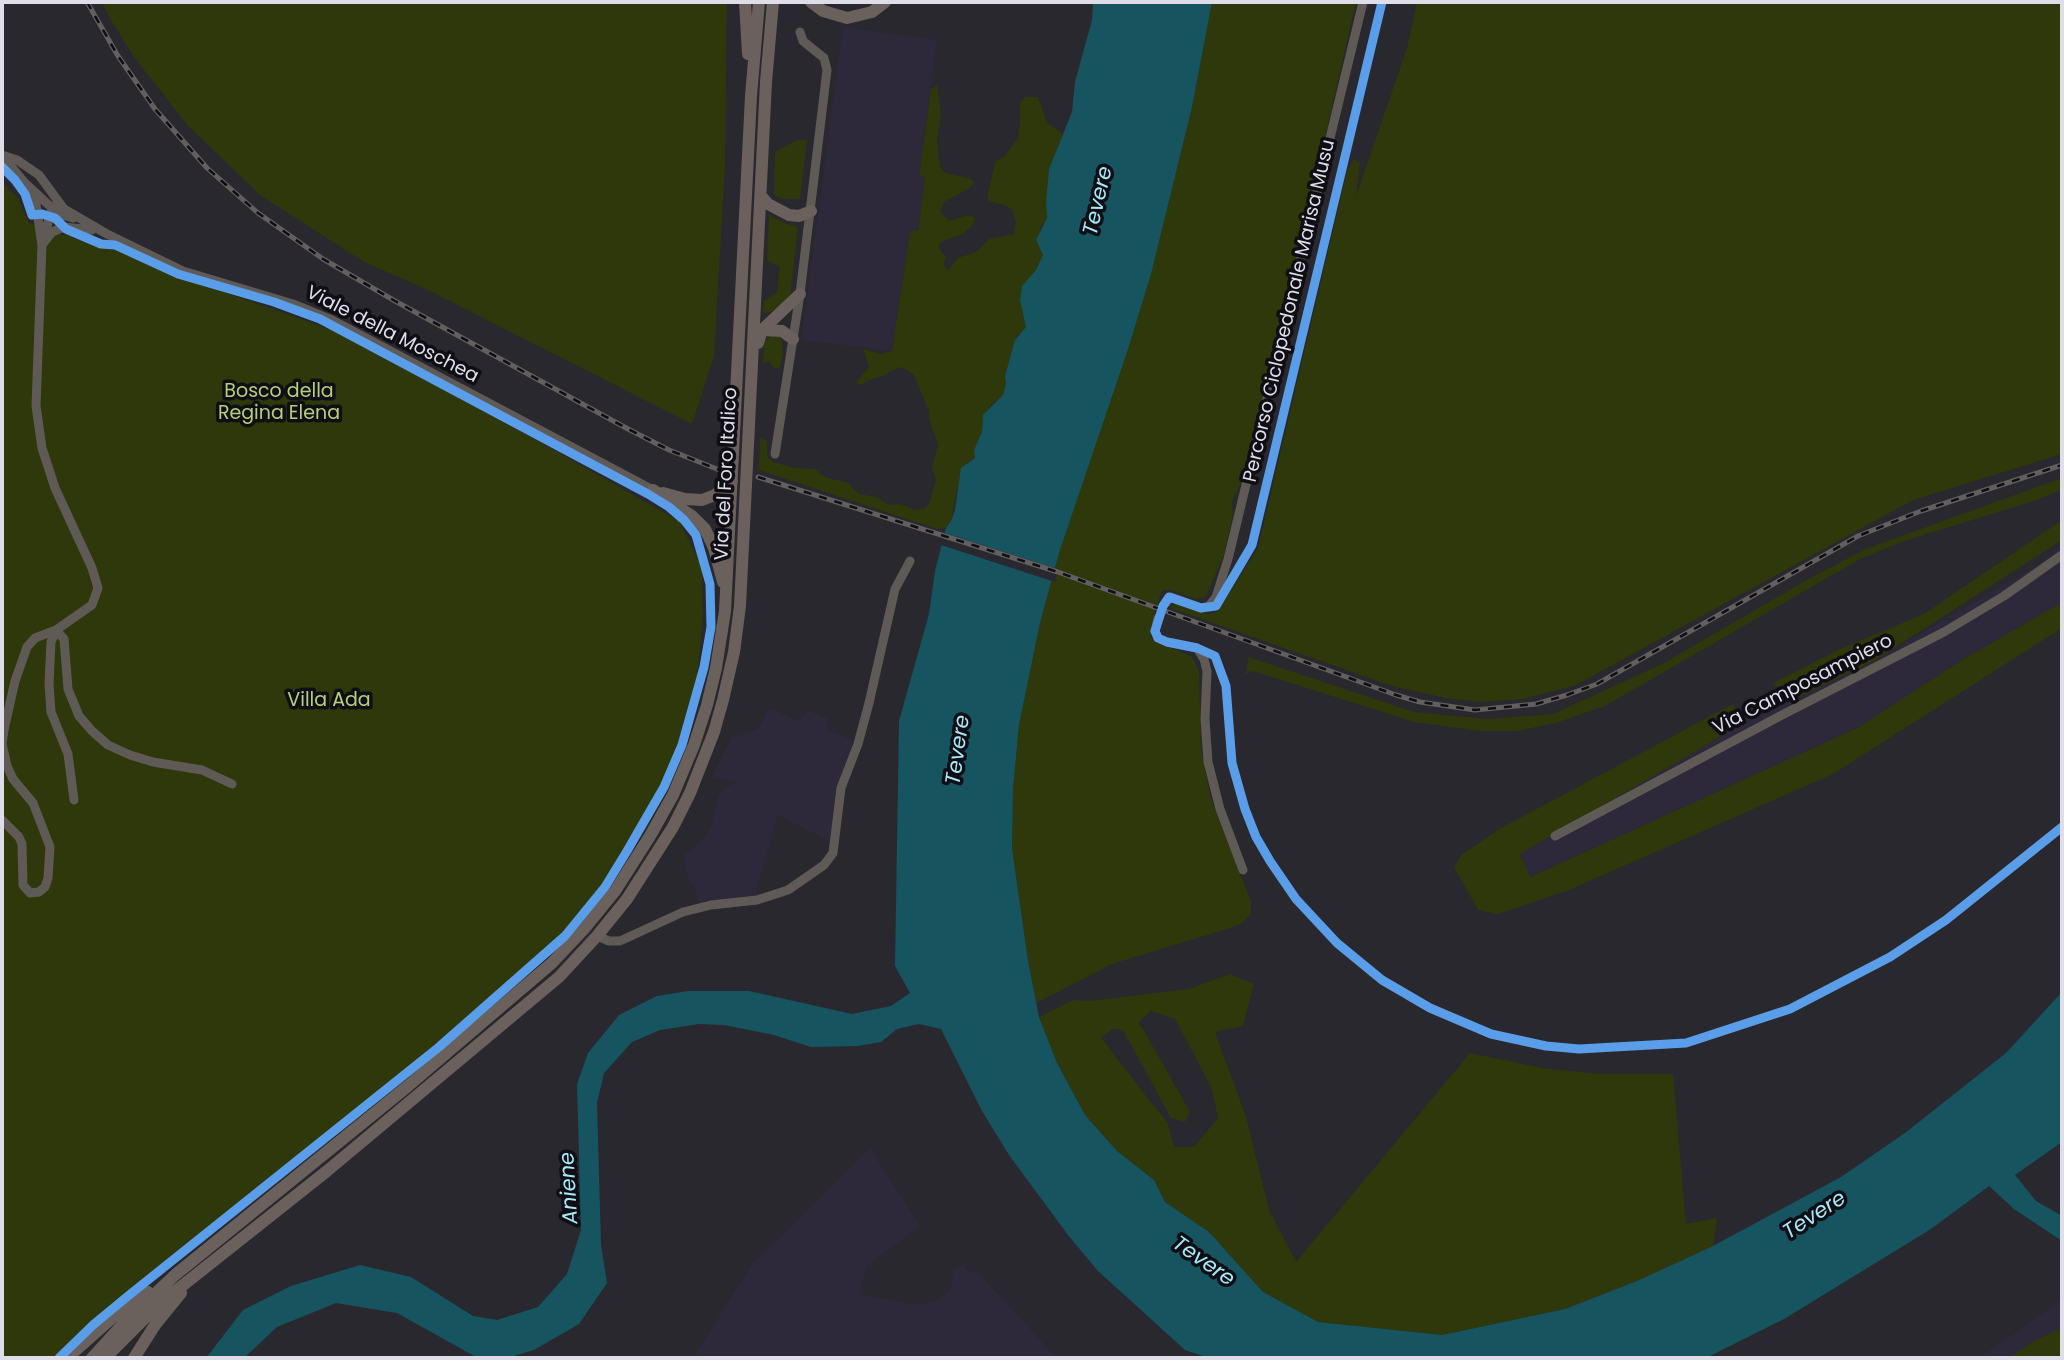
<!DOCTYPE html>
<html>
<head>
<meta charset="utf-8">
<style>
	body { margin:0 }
	#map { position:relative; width:2064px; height:1360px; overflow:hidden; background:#29282e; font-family:Poppins,sans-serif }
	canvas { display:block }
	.frame { position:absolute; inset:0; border:4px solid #dfdde7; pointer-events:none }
</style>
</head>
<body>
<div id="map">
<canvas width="2064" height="1360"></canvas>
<div class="frame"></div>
</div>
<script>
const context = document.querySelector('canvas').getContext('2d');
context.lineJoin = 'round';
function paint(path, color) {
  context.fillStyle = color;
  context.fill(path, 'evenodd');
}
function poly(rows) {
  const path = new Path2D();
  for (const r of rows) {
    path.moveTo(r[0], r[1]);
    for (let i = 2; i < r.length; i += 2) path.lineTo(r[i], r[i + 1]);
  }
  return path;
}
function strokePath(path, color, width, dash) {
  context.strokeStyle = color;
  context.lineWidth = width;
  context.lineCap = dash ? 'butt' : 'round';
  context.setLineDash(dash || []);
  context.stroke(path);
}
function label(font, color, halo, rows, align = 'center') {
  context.font = font + ' Poppins,sans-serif';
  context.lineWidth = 7;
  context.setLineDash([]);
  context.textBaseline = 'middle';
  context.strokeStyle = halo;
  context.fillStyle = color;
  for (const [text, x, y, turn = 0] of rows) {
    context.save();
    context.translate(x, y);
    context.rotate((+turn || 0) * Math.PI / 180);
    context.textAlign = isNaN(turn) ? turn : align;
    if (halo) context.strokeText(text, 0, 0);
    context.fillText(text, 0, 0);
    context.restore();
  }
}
paint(poly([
	[843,27,937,40,919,174,925,176,918,231,910,230,892,351,801,340],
	[2062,544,2062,602,1957,663,1859,727,1530,877,1520,854,1681,754,1874,661,2039,564],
	[769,708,800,721,807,710,829,719,826,729,853,740,830,842,778,815,756,891,757,897,699,903,693,885,688,879,684,855,703,840,711,827,718,797,730,785,738,782,712,777,732,737,758,729],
	[870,1148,920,1226,866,1267,860,1294,912,1304,926,1304,938,1300,949,1291,953,1278,952,1270,963,1265,971,1272,978,1272,1052,1353,1051,1358,693,1358,753,1263],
	[2062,1299,2062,1358,1978,1358,2014,1334]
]), '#2d283a');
paint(poly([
	[102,2,727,2,725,166,714,356,692,424,426,289,364,262,260,195,188,126,134,57,109,17],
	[1212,2,1356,2,1298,255,1241,482,1232,502,1233,514,1224,554,1206,597,1196,599,1171,590,1162,590,1151,625,1151,638,1192,657,1199,671,1201,749,1211,799,1251,902,1251,914,1241,924,1230,928,1112,964,1036,1003,1028,961,1012,848,1013,789,1019,725,1040,623,1059,553,1148,285,1192,107],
	[1417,2,2062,2,2062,454,1913,500,1576,685,1523,699,1479,702,1446,698,1395,687,1170,608,1175,603,1207,614,1217,612,1258,548,1347,171,1354,159,1360,163,1356,196,1407,48],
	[937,85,941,113,937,140,940,167,945,173,968,178,975,182,970,188,944,202,941,209,941,213,949,221,968,215,975,218,972,226,962,234,939,243,940,251,946,256,944,264,947,271,958,258,976,252,989,239,1014,234,1016,222,1012,210,1005,205,989,201,987,197,995,163,997,160,1004,157,1018,138,1020,125,1020,102,1026,97,1038,97,1047,123,1063,134,1049,169,1046,202,1047,218,1040,229,1043,255,1036,270,1022,286,1020,300,1026,327,1017,336,1005,376,1006,384,1003,395,990,406,982,424,982,432,974,450,975,458,968,462,960,476,951,521,946,528,937,529,759,470,760,438,767,441,767,457,773,462,795,468,815,469,825,477,848,483,859,494,876,497,889,505,900,504,916,510,925,508,929,504,936,480,932,467,938,445,929,419,929,411,914,375,902,367,893,370,883,376,871,379,863,384,859,385,856,382,869,367,863,349,881,354,892,351,910,230,918,231,925,177,919,175,931,89],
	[797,140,807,140,800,199,781,199,774,195,775,152],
	[2,182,17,197,29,223,65,236,67,233,76,239,118,251,181,277,343,334,568,458,679,521,702,567,703,617,694,706,663,786,616,869,587,906,564,932,493,997,336,1126,132,1287,85,1327,54,1358,2,1358],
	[769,215,784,223,798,227,790,296,774,311,763,313,764,301,777,293,780,267,767,260],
	[771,336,780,337,782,341,783,354,780,368,774,368,770,362,763,363,764,343],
	[2062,478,2062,490,2034,501,1907,540,1860,559,1605,706,1556,723,1517,731,1479,731,1414,722,1253,671,1246,674,1248,657,1414,712,1486,719,1553,714,1662,664,1812,577,1868,548],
	[2062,520,2062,540,1874,661,1793,700,1773,683,1838,650,1924,614],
	[2062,602,2062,628,1833,774,1569,890,1498,914,1478,910,1454,867,1461,855,1501,828,1733,704,1742,724,1520,854,1530,877,1859,727,1957,663],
	[1230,974,1254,984,1243,1026,1215,1032,1246,1117,1269,1210,1296,1262,1470,1053,1542,1068,1599,1074,1673,1074,1686,1224,1717,1218,1713,1246,1637,1281,1565,1309,1442,1335,1318,1322,1263,1292,1209,1232,1165,1202,1154,1180,1117,1151,1085,1115,1057,1063,1039,1017,1073,1000,1090,1001,1189,989],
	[1151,1011,1175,1019,1212,1089,1218,1118,1194,1147,1174,1147,1168,1124,1101,1038,1113,1029,1123,1030,1171,1118,1185,1122,1190,1112,1139,1022],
	[2062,1328,2062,1358,2008,1358,2034,1341]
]), '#2e380b');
paint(poly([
	[1093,2,1212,2,1192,107,1151,274,1128,349,1059,553,1040,623,1019,725,1013,789,1012,848,1028,961,1039,1017,1057,1063,1085,1115,1117,1151,1154,1180,1165,1202,1209,1232,1263,1292,1318,1322,1442,1335,1565,1309,1637,1281,1713,1246,1841,1177,1905,1133,2006,1053,2062,992,2062,1142,2015,1175,2036,1201,2062,1216,2062,1241,2014,1209,1989,1186,1931,1229,1784,1319,1706,1358,1209,1358,1185,1350,1098,1271,1068,1235,1009,1155,982,1111,941,1029,919,1024,897,1029,881,1042,858,1046,811,1047,774,1035,724,1025,699,1024,660,1030,632,1042,604,1073,597,1103,601,1245,607,1283,579,1324,534,1350,507,1358,486,1358,476,1357,397,1313,336,1303,277,1327,244,1358,206,1358,243,1310,291,1286,360,1265,411,1277,473,1316,497,1320,538,1307,567,1274,581,1230,577,1084,588,1053,619,1015,657,996,688,991,749,991,852,1014,891,1006,910,993,895,966,899,721,929,614,935,571,946,528,951,521,955,510,961,468,975,458,974,450,982,432,983,415,1003,395,1006,384,1005,376,1015,340,1026,327,1020,300,1022,286,1036,270,1043,255,1036,240,1047,218,1046,202,1049,169,1072,112,1075,82,1092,20]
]), '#165560');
paint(poly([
	[941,532,1058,569,1055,582,938,544]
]), '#29282e');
strokePath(poly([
	[2,155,17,160,39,175,64,209,107,234,183,271,293,304,332,320,653,490],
	[3,157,24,182,53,209,62,215,73,218],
	[43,240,53,206],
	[42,245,52,232,64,227,92,230],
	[775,454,800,294,827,70,824,58,803,41,800,32],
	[1163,606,1171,597,1201,608,1209,606,1216,597,1228,559,1363,2],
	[1158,618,1155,631,1158,638,1167,642,1197,648,1204,659,1207,671,1205,719,1208,762,1220,809,1243,870],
	[56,630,64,639,68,689,79,716,92,731,108,745,130,755,153,762,202,770,232,784],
	[56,630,51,642,49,684,51,712,68,754,74,800],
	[2,820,19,837,22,844,23,885,30,893,39,892,45,887,48,878,50,847,33,803,13,779,7,766,2,744,4,730,15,681,27,647,35,638,56,630,92,605,98,588,92,568,55,488,42,448,36,406,42,245,36,204,24,182],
	[1555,836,1782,715,1944,632,2004,596,2062,555],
	[597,936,609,941,620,941,683,912,711,905,757,900,788,890,824,865,833,853,841,788,858,744,869,703,895,589,910,561]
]), '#605a56', 9);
strokePath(poly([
	[745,2,748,54],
	[811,2,823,11,847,18,872,12,885,2],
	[761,196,768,204,789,215,799,216,811,211],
	[762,330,782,331,793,339],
	[758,343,762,330,800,294],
	[653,490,692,516,705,529,714,548,723,582],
	[663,493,685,499,702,500,715,495,732,481],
	[67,1358,121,1310,148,1292],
	[92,1358,124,1323,175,1275,408,1086,552,963,584,929,615,891,650,836,673,795,694,745,707,705,716,668,725,611,751,96,759,2],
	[105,1358,158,1305,327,1171,559,977,597,936,627,899,673,827,690,793,714,732,723,700,734,652,740,606,766,82,773,2],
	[134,1358,155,1325,181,1293]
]), '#6a615c', 12);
const rail = poly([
	[87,2,118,56,155,109,207,168,258,213,323,259,395,301,628,429,669,450,722,471],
	[758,477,1058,572,1396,695,1420,702,1475,710,1536,704,1567,695,1597,684,1858,536,1921,511,2062,465]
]);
strokePath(rail, '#635f5f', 5);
strokePath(rail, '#100e15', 2.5, [8]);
strokePath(poly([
	[1382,2,1252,545,1216,606,1201,608,1169,597,1163,606,1155,631,1158,638,1167,642,1197,648,1215,656,1226,686,1232,763,1245,809,1256,837,1270,861,1296,899,1337,943,1382,980,1430,1008,1491,1034,1546,1046,1579,1049,1686,1043,1790,1009,1890,957,1946,920,2062,827],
	[2,167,15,180,25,194,32,215,42,214,55,218,66,229,101,244,115,245,178,274,274,302,320,319,648,494,669,507,684,520,696,535,710,584,711,627,704,667,682,745,664,787,627,851,605,887,565,936,439,1047,128,1296,93,1325,59,1358]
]), '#5a9eea', 9);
label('19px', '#dfdde7', '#100e15', [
	["Percorso Ciclopedonale Marisa Musu",1290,311,-77],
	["Viale della Moschea",392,335,27],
	["Via del Foro Italico",727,474,-87],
	["Via Camposampiero",1803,685,-27]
]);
label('19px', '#b8cf79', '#100e15', [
	["Bosco della",279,392],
	["Regina Elena",279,414],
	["Villa Ada",329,701]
]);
label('italic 21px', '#a7e9f7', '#100e15', [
	["Tevere",1099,201,-77],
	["Tevere",959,750,-82],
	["Aniene",570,1188,-93],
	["Tevere",1815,1216,-33],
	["Tevere",1203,1262,35]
]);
</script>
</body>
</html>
